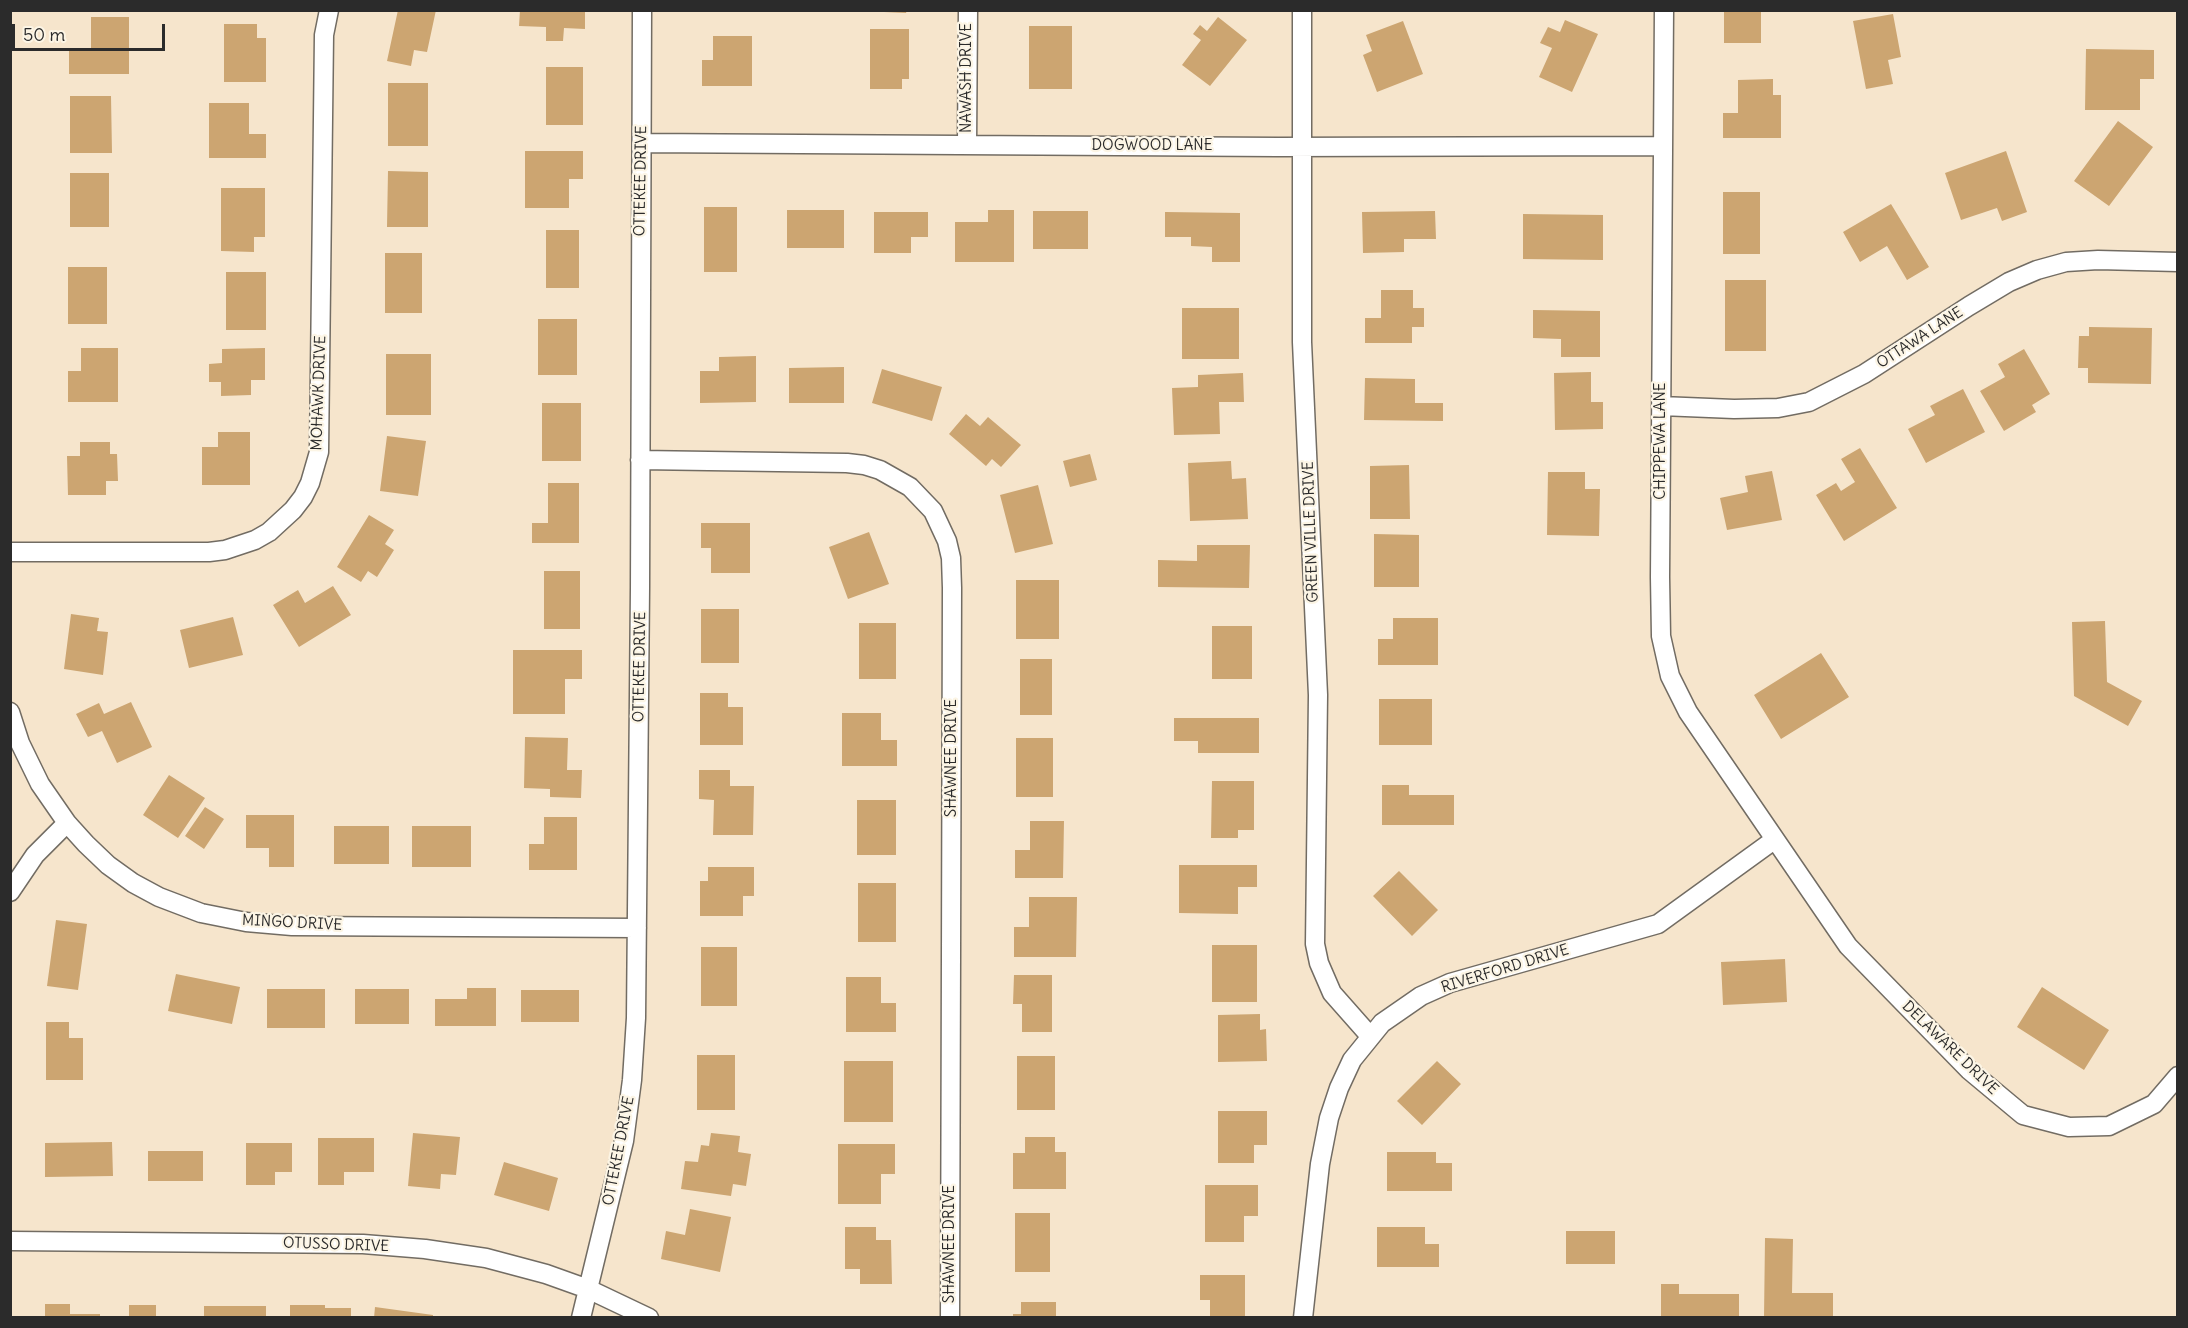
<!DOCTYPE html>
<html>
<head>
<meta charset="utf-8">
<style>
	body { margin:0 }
	#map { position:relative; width:2188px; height:1328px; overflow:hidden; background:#f6e5cc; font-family:Delius,sans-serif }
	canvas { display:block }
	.frame { position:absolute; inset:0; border:12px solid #2b2b2b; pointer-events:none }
	.scale { position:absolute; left:12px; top:24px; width:153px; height:27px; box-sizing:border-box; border:3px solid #2b2b2b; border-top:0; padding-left:8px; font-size:18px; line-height:21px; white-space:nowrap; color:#2b2b2b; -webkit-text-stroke:4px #fcf5e5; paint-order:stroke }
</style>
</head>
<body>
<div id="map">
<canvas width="2188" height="1328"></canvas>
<div class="frame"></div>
<div class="scale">50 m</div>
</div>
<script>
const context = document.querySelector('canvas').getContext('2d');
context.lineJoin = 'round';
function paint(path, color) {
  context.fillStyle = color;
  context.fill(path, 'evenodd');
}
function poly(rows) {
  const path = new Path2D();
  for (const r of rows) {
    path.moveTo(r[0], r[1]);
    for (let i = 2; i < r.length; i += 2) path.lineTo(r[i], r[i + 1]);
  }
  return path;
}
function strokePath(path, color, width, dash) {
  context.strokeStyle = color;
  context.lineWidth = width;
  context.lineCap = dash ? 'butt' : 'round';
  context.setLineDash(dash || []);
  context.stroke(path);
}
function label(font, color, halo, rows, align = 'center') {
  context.font = font + ' Delius,sans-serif';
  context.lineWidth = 4.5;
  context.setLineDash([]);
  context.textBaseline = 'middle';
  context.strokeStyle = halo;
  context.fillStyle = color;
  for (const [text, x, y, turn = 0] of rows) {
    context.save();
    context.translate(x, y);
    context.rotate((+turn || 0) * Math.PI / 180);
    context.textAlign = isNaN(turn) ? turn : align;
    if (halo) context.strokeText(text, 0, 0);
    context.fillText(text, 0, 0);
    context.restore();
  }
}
paint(poly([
	[398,10,436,10,427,52,414,50,411,66,387,61],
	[520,10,585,10,585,29,564,28,563,41,546,41,546,27,519,26],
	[884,10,907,10,906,13,884,12],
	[1724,10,1761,10,1761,43,1724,43],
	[1893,14,1901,57,1888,60,1893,84,1866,89,1853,21],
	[91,17,129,17,129,74,69,74,69,48,91,48],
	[1218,17,1247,40,1210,86,1182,65,1201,40,1193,34,1200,25,1207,31],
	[1565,20,1598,34,1572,92,1539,77,1552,48,1540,43,1548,27,1560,32],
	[1403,21,1423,74,1377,92,1363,55,1372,51,1366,35],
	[224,24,257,24,257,38,266,38,266,82,224,82],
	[1029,26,1072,26,1072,89,1029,89],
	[870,29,909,29,909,79,902,79,902,89,870,89],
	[713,36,752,36,752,86,702,86,702,60,713,60],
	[2086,49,2154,50,2154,79,2140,79,2140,110,2085,110],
	[546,67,583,67,583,125,546,125],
	[1773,79,1773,95,1781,95,1781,138,1723,138,1723,113,1738,113,1738,80],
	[388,83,428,83,428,146,388,146],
	[70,96,111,96,112,153,70,153],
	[209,103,249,103,249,134,266,134,266,158,209,158],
	[2118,121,2153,147,2109,206,2074,181],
	[525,151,583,151,583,179,569,179,569,208,525,208],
	[2006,151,2027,212,2002,221,1997,208,1961,220,1945,173],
	[388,171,428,172,428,227,387,227],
	[70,173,109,173,109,227,70,227],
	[221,188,265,188,265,237,254,237,254,252,221,251],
	[1723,192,1760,192,1760,254,1723,254],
	[1891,204,1929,267,1907,280,1887,246,1860,262,1843,232],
	[704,207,737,207,737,272,704,272],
	[787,210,844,210,844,248,787,248],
	[988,210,1014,210,1014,262,955,262,955,222,988,222],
	[1033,211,1088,211,1088,249,1033,249],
	[1435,211,1436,239,1404,239,1404,252,1363,253,1362,212],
	[874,212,928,212,928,237,911,237,911,253,874,253],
	[1165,212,1240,213,1240,262,1212,262,1212,247,1191,246,1191,237,1165,237],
	[1523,214,1603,215,1603,260,1523,259],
	[546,230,579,230,579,288,546,288],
	[385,253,422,253,422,313,385,313],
	[68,267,107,267,107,324,68,324],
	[226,272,266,272,266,330,226,330],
	[1725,280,1766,280,1766,351,1725,351],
	[1381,290,1413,290,1413,308,1424,308,1424,327,1412,327,1412,343,1365,343,1365,318,1381,318],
	[1182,308,1239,308,1239,359,1182,359],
	[1533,310,1600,311,1600,357,1561,357,1561,339,1533,338],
	[538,319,577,319,577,375,538,375],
	[2089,327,2152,328,2151,384,2088,383,2088,368,2078,368,2079,336,2089,336],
	[81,348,118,348,118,402,68,402,68,371,81,371],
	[265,348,265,380,251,380,251,395,221,396,221,382,209,382,209,364,222,363,222,349],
	[2024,349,2050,394,2032,405,2036,412,2004,431,1980,391,2005,377,1998,364],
	[386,354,431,354,431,415,386,415],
	[756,356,756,402,700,403,700,371,719,371,719,357],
	[844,367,844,403,789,403,789,368],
	[882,369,942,387,932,421,872,403],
	[1591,372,1591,402,1603,402,1603,429,1555,430,1554,373],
	[1243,373,1244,402,1219,402,1220,434,1174,435,1172,388,1198,387,1198,375],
	[1365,378,1415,379,1415,403,1443,403,1443,421,1364,420],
	[1963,389,1985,432,1926,463,1908,429,1935,415,1930,406],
	[542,403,581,403,581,461,542,461],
	[966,414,980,426,988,417,1021,445,1001,467,992,459,986,466,949,434],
	[218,432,250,432,250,485,202,485,202,447,218,447],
	[387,436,426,441,418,496,380,491],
	[80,442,110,442,110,454,117,454,118,481,106,481,106,495,68,495,67,456,80,456],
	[1860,448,1897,508,1844,541,1816,495,1836,483,1841,491,1855,482,1841,459],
	[1090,454,1097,480,1070,487,1063,461],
	[1231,461,1232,479,1246,478,1248,519,1190,521,1188,463],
	[1409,465,1410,519,1370,519,1370,466],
	[1772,471,1782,520,1727,530,1720,498,1748,492,1745,476],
	[1548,472,1585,472,1585,489,1600,489,1599,536,1547,535],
	[548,483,579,483,579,543,532,543,532,523,548,523],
	[1038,485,1053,544,1015,553,1000,495],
	[369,515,394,530,385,544,394,550,377,577,368,571,361,582,337,567],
	[701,523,750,523,750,573,711,573,711,548,701,548],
	[869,532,889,584,848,599,829,547],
	[1374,534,1419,535,1419,587,1374,587],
	[1197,545,1250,545,1249,588,1158,587,1158,560,1197,561],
	[544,571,580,571,580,629,544,629],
	[1016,580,1059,580,1059,639,1016,639],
	[333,586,351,615,299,647,273,605,298,590,305,603],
	[701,609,739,609,739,663,701,663],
	[71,614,99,618,97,631,108,632,103,675,64,669],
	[233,617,243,655,189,668,180,630],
	[1393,618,1438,618,1438,665,1378,665,1378,639,1393,639],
	[2105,621,2107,682,2142,701,2128,726,2074,696,2072,622],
	[859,623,896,623,896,679,859,679],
	[1212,626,1252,626,1252,679,1212,679],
	[513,650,582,650,582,679,565,679,565,714,513,714],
	[1821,653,1849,697,1781,739,1754,695],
	[1020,659,1052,659,1052,715,1020,715],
	[700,693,728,693,728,707,743,707,743,745,700,745],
	[1379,699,1432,699,1432,745,1379,745],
	[131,702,152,747,117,763,102,731,88,737,76,714,99,703,104,714],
	[842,713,881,713,881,740,897,740,897,766,842,766],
	[1174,718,1259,718,1259,753,1198,753,1198,741,1174,741],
	[525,737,568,738,567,770,582,770,581,798,550,797,550,789,524,788],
	[1016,738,1053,738,1053,797,1016,797],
	[699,770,730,770,730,786,754,786,753,835,713,835,714,800,699,799],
	[169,775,205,798,178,838,143,815],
	[1212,781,1254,781,1254,830,1238,830,1238,838,1211,838],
	[1382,785,1409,785,1409,795,1454,795,1454,825,1382,825],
	[857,800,896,800,896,855,857,855],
	[205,807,224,819,204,849,185,836],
	[246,815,294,815,294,867,269,867,269,848,246,848],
	[544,817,577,817,577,870,529,870,529,844,544,844],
	[1030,821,1064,821,1063,878,1015,878,1015,850,1030,850],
	[334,826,389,826,389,864,334,864],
	[412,826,471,826,471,867,412,867],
	[1179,865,1257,865,1257,887,1238,887,1238,914,1179,913],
	[708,867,754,867,754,896,743,896,743,916,700,916,700,881,708,881],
	[1399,871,1438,910,1412,936,1373,896],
	[858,883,896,883,896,942,858,942],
	[1029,897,1077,897,1076,957,1014,957,1014,927,1029,927],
	[56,920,87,924,78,990,47,986],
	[1212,945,1257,945,1257,1002,1212,1002],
	[701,947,737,947,737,1006,701,1006],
	[1785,959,1787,1002,1723,1005,1721,962],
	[176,974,240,987,232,1024,168,1011],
	[1014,975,1052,975,1052,1032,1022,1032,1022,1004,1013,1004],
	[846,977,881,977,881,1003,896,1003,896,1032,846,1032],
	[2042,987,2109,1030,2084,1070,2017,1027],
	[467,988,496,988,496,1026,435,1026,435,999,467,999],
	[267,989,325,989,325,1028,267,1028],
	[355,989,409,989,409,1024,355,1024],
	[521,990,579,990,579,1022,521,1022],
	[1260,1014,1260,1030,1266,1029,1267,1061,1218,1062,1218,1015],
	[46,1022,69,1022,69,1038,83,1038,83,1080,46,1080],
	[697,1055,735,1055,735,1110,697,1110],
	[1017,1056,1055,1056,1055,1110,1017,1110],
	[844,1061,893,1061,893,1122,844,1122],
	[1437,1061,1461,1084,1422,1125,1397,1101],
	[1218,1111,1267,1111,1267,1145,1254,1145,1254,1163,1218,1163],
	[413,1133,460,1137,456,1175,441,1174,440,1189,408,1186],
	[711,1133,740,1136,738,1152,751,1154,746,1186,733,1184,731,1196,681,1189,685,1161,698,1162,701,1145,709,1146],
	[1025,1137,1055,1137,1055,1152,1066,1152,1066,1189,1013,1189,1013,1153,1025,1153],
	[318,1138,374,1138,374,1172,344,1172,344,1185,318,1185],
	[112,1142,113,1176,45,1177,45,1143],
	[246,1143,292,1143,292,1172,275,1172,275,1185,246,1185],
	[838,1144,895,1144,895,1174,881,1174,881,1204,838,1204],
	[148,1151,203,1151,203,1181,148,1181],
	[1387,1152,1436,1152,1436,1163,1452,1163,1452,1191,1387,1191],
	[504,1162,558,1178,549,1211,494,1195],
	[1205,1185,1258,1185,1258,1216,1244,1216,1244,1242,1205,1242],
	[690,1209,731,1217,720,1272,661,1259,666,1231,685,1235],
	[1015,1213,1050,1213,1050,1272,1015,1272],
	[845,1227,876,1227,876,1240,891,1240,892,1284,860,1284,860,1269,845,1269],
	[1377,1227,1425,1227,1425,1244,1439,1244,1439,1267,1377,1267],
	[1566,1231,1615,1231,1615,1264,1566,1264],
	[1765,1238,1793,1239,1792,1293,1833,1293,1833,1318,1764,1318],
	[1200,1275,1245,1275,1245,1318,1210,1318,1210,1300,1200,1300],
	[1661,1284,1679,1284,1679,1294,1739,1294,1739,1318,1661,1318],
	[1021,1302,1056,1302,1056,1318,1013,1318,1013,1314,1021,1314],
	[45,1304,70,1304,70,1314,100,1314,100,1318,45,1318],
	[129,1305,156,1305,156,1318,129,1318],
	[290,1305,325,1305,325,1308,351,1308,351,1318,290,1318],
	[204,1306,266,1306,266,1318,204,1318],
	[375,1307,433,1315,433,1318,374,1318]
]), '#cca571');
const street = poly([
	[1302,10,1302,342,1318,695,1315,944,1319,963,1332,993,1370,1036],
	[1664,10,1660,577,1661,636,1670,676,1688,712,1848,946,1969,1070,2023,1115,2069,1127,2109,1126,2154,1104,2178,1076],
	[642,143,1278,147,1662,146],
	[967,145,968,10],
	[1661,406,1734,409,1778,408,1809,402,1864,374,1969,306,2009,282,2037,270,2066,262,2098,260,2178,262],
	[640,460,847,463,864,465,880,470,910,487,933,511,947,541,951,558,952,588,950,1318],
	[10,552,209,552,225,550,255,540,269,532,293,510,303,497,310,483,319,452,324,35,329,10],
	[10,712,20,743,40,784,67,823,86,844,108,865,133,883,159,897,201,913,246,922,292,926,637,928],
	[10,892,35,855,67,823],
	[10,1241,363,1244,425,1249,486,1258,546,1274,588,1289,649,1318],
	[581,1318,624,1141,632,1080,636,1018,640,588,642,10],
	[1303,1318,1320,1164,1329,1118,1339,1088,1352,1060,1382,1023,1421,996,1450,983,1658,924,1774,840]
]);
strokePath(street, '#726c63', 21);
strokePath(street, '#fff', 18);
label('15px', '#2b2b2b', '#fcf5e5', [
	["NAWASH DRIVE",967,78,-90],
	["DOGWOOD LANE",1152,146],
	["OTTEKEE DRIVE",641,181,-89],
	["OTTAWA LANE",1920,338,-33],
	["MOHAWK DRIVE",319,393,-88],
	["CHIPPEWA LANE",1661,441,-90],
	["GREEN VILLE DRIVE",1311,532,-92],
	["OTTEKEE DRIVE",640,667,-89],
	["SHAWNEE DRIVE",952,758,-90],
	["MINGO DRIVE",292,923,3],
	["RIVERFORD DRIVE",1505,969,-17],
	["DELAWARE DRIVE",1950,1048,44],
	["OTTEKEE DRIVE",619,1151,-79],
	["SHAWNEE DRIVE",950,1244,-90],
	["OTUSSO DRIVE",336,1245,2]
]);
</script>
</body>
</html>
